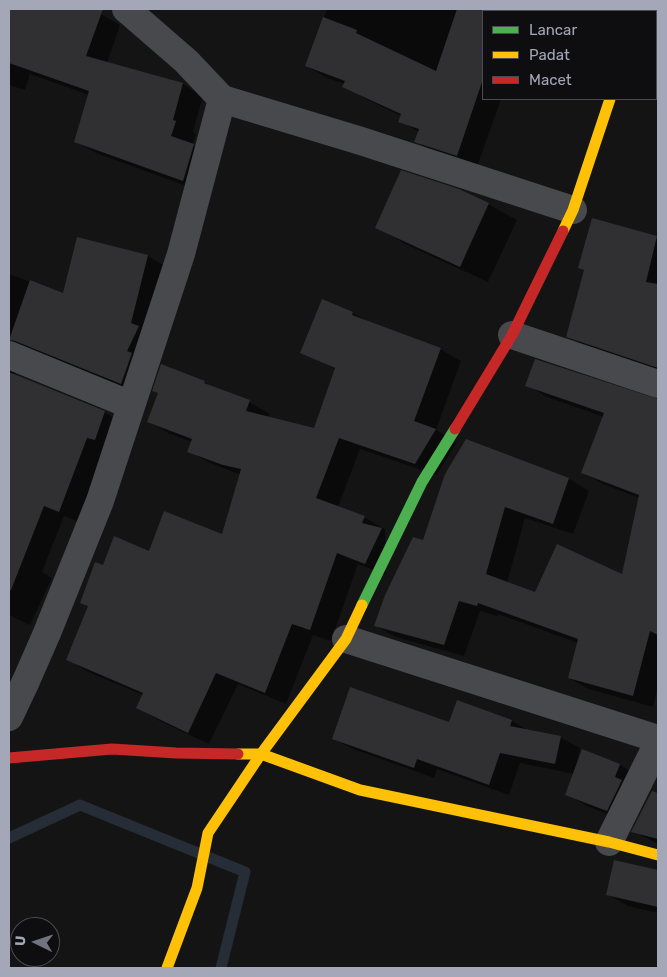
<!DOCTYPE html>
<html>
<head>
<meta charset="utf-8">
<style>
	body { margin:0 }
	#map { position:relative; width:667px; height:977px; overflow:hidden; background:#141414; font-family:Rubik,sans-serif }
	canvas { display:block }
	.frame { position:absolute; inset:0; border:10px solid #a3a7b7; pointer-events:none }
	.legend { position:absolute; left:482px; top:10px; width:175px; height:90px; box-sizing:border-box; background:#0e0e10; border:1px solid #4a4b53; margin:0; padding:6px 9px; list-style:none; font-size:15px; color:#a3a7b7 }
	.legend li { display:flex; align-items:center; gap:10px; height:25px }
	.legend b { width:25px; border:1px solid #4a4b53 }
	.north { position:absolute; left:10px; top:917px; width:50px; height:50px; box-sizing:border-box; background:#0e0e10; border:1px solid #4a4b53; border-radius:50%; rotate:274deg; font-size:14px; font-weight:700; line-height:20px; text-align:center; color:#a3a7b7 }
	.north::after { content:''; display:block; margin:auto; width:18px; height:22px; background:#71747e; clip-path:polygon(50% 0,100% 100%,50% 72%,0 100%) }
</style>
</head>
<body>
<div id="map">
<canvas width="667" height="977"></canvas>
<div class="frame"></div>
<ul class="legend">
<li><b style="height:6px;background:#4caf50"></b>Lancar</li>
<li><b style="height:6px;background:#ffc107"></b>Padat</li>
<li><b style="height:6px;background:#c62828"></b>Macet</li>
</ul>
<div class="north">U</div>
</div>
<script>
const context = document.querySelector('canvas').getContext('2d');
context.lineJoin = 'round';
function paint(path, color) {
  context.fillStyle = color;
  context.fill(path, 'evenodd');
}
function poly(rows) {
  const path = new Path2D();
  for (const r of rows) {
    path.moveTo(r[0], r[1]);
    for (let i = 2; i < r.length; i += 2) path.lineTo(r[i], r[i + 1]);
  }
  return path;
}
function strokePath(path, color, width, dash) {
  context.strokeStyle = color;
  context.lineWidth = width;
  context.lineCap = dash ? 'butt' : 'round';
  context.setLineDash(dash || []);
  context.stroke(path);
}
paint(poly([
	[9,9,86,9,101,14,120,25,107,63,183,84,203,96,193,132,196,134,192,145,213,157,203,192,96,153,76,142,89,95,30,74,25,90,9,85],
	[327,9,578,9,577,11,483,11,483,99,501,99,477,167,436,153,415,141,419,132,400,121,401,116,364,98,344,86,345,84,327,78,306,66],
	[488,204,517,220,488,282,405,244,377,227],
	[593,220,658,238,658,371,588,348,567,336,585,271,580,268],
	[78,238,148,256,168,268,141,395,13,369,16,376,104,412,124,424,79,522,64,516,42,572,52,578,30,625,9,615,9,428,13,417,9,415,9,274,64,294],
	[353,313,369,322,440,349,461,361,436,430,457,442,436,475,360,449,338,507,364,517,385,529,386,575,358,564,331,641,313,635,286,704,238,684,209,744,158,720,138,708,143,695,88,672,67,659,89,607,103,566,149,553,223,535,241,475,210,463,189,451,192,442,170,434,149,422,204,382,218,390,249,402,270,414,268,418,315,430,336,370,302,352],
	[527,385,658,400,658,686,653,707,589,689,569,678,578,643,498,614,498,616,480,611,464,656,396,637,376,626,424,541,467,441,569,479,589,491,573,534,525,518,507,583,536,594,623,576,639,498,603,484,583,473,604,417,547,397],
	[512,721,529,731,560,737,580,748,577,762,578,763,583,751,620,765,641,777,628,822,587,806,567,794,574,774,520,763,509,795,437,769,434,778,353,749,333,738,450,724],
	[652,792,658,794,658,844,633,831],
	[654,871,658,871,658,913,628,906,607,894]
]), '#0007');
strokePath(poly([
	[9,838,80,805,245,872,221,968]
]), '#262d37', 11);
paint(poly([
	[9,9,103,9,86,56,183,83,173,120,176,121,171,136,194,144,183,181,74,142,89,91,9,63],
	[457,9,483,9,483,79,457,156,414,142,419,129,398,122,401,114,342,87,345,81,305,66,323,17,357,30,356,33,436,71],
	[401,170,459,189,489,203,460,267,375,228],
	[592,218,657,236,646,282,658,284,658,368,566,337,584,270,578,268],
	[77,237,148,255,131,323,139,326,127,351,132,353,121,384,15,341,9,340,30,280,63,293],
	[322,299,353,312,352,315,441,348,414,421,436,429,415,464,339,438,316,498,365,516,362,523,382,528,365,564,337,553,310,630,292,624,265,693,216,673,188,733,136,708,143,693,66,660,88,606,80,603,95,562,103,565,114,536,149,551,164,511,222,534,241,469,223,465,187,452,192,439,147,422,158,393,152,391,161,364,205,381,204,383,250,400,246,411,314,428,335,368,300,353],
	[535,359,658,399,658,635,650,631,633,696,568,678,578,639,478,603,477,606,459,601,444,645,374,626,385,595,413,537,423,540,445,474,466,439,569,478,553,524,505,507,486,574,535,592,557,544,622,574,639,495,581,473,604,413,525,386],
	[9,372,105,411,95,440,87,438,59,512,44,506,11,590,9,590],
	[350,687,449,722,457,700,512,720,510,726,561,736,555,764,500,753,489,785,417,759,414,768,332,739],
	[582,749,620,764,615,777,622,780,607,811,565,795],
	[652,791,658,793,658,839,631,832],
	[614,860,658,870,658,907,606,895]
]), '#303032');
strokePath(poly([
	[126,9,186,61,222,99,361,141,573,210],
	[640,11,640,9],
	[512,335,658,384],
	[9,355,131,405],
	[346,639,658,739],
	[9,717,26,681,47,633,100,501,181,254,222,99],
	[609,842,658,743]
]), '#48494d', 28);
strokePath(poly([
	[362,605,422,482,455,429]
]), '#4caf50', 11);
strokePath(poly([
	[563,231,573,210,610,99],
	[238,754,261,754,360,790,609,842,658,855],
	[167,968,197,888,208,833,261,754,346,639,362,605]
]), '#ffc107', 11);
strokePath(poly([
	[455,429,512,335,563,231],
	[9,758,112,749,176,753,238,754]
]), '#c62828', 11);
</script>
</body>
</html>
